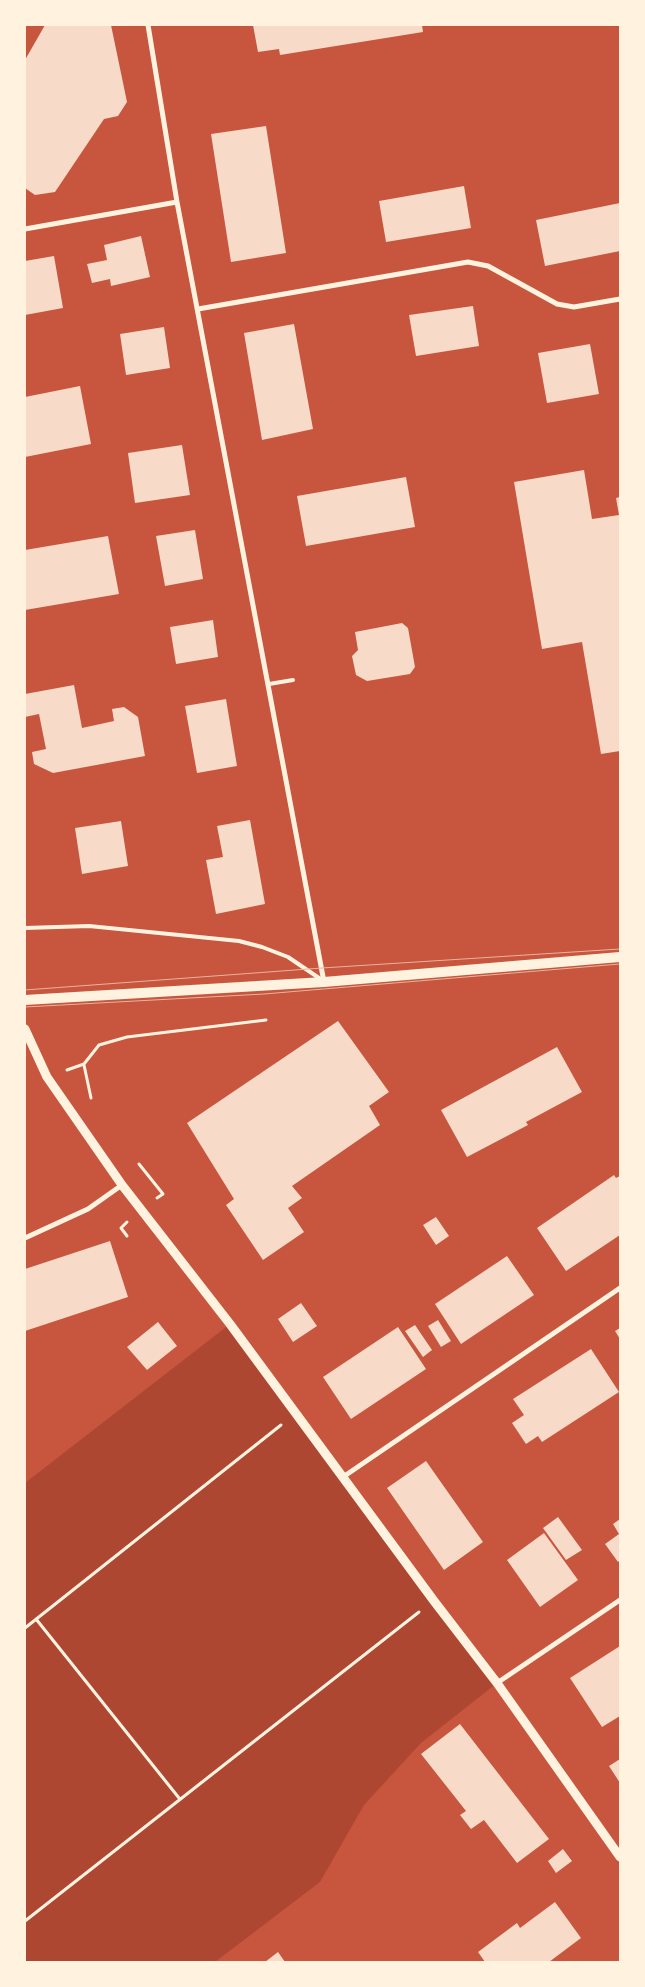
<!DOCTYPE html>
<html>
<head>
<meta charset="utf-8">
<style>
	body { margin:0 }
	#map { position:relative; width:645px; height:1987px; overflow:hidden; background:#c8553d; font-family:"Alegreya Sans",sans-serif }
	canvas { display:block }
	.frame { position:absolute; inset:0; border:26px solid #fff3e0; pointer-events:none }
</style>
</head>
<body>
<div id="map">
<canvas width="645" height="1987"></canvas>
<div class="frame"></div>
</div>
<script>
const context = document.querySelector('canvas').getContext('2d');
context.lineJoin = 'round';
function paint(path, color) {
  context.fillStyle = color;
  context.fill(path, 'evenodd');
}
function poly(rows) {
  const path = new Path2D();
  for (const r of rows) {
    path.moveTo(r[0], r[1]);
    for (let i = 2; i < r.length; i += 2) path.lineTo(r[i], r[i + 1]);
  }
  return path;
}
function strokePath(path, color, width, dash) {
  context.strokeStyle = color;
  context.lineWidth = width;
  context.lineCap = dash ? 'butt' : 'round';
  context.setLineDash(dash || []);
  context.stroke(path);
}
paint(poly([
	[230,1324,497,1683,421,1743,364,1805,320,1882,215,1962,25,1962,25,1483]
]), '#ae4732');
paint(poly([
	[45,25,111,25,127,102,118,116,104,119,55,192,35,195,25,188,25,60],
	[253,25,422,25,423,32,280,55,279,49,258,52],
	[266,126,286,253,231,262,211,134],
	[464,186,471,228,386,242,379,201],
	[620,203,620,251,545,266,536,220],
	[141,236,150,277,111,286,110,279,92,283,87,264,107,260,104,245],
	[54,256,63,308,25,315,25,261],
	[473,306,479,346,416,356,409,315],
	[294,324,313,429,262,440,244,333],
	[164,327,170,368,126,375,120,334],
	[590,344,599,394,547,403,538,353],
	[80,386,91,444,25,457,25,397],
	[182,445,190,495,135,503,128,453],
	[584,470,592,519,619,515,616,498,620,497,620,751,601,754,582,642,542,649,514,482],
	[406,477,415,527,306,546,297,496],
	[195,530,203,579,165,586,156,536],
	[108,536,119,594,25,610,25,550],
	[213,620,218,657,176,664,170,627],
	[402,623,408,628,415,667,410,674,367,681,356,675,352,656,358,650,355,632],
	[74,685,82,728,114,721,112,709,124,707,138,717,145,756,53,773,34,764,32,752,46,749,39,714,25,717,25,694],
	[226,699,237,766,197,773,185,706],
	[250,820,265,904,216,914,206,860,223,857,217,826],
	[121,821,128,866,82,874,75,828],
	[338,1021,389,1092,369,1106,380,1125,292,1186,302,1198,288,1208,304,1232,263,1260,226,1205,234,1199,187,1123],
	[557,1047,582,1092,526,1122,528,1125,467,1157,441,1110],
	[614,1175,616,1178,620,1176,620,1235,566,1271,537,1228],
	[436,1217,449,1236,436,1245,423,1225],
	[110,1241,128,1297,25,1331,25,1269],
	[507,1256,534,1295,461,1344,435,1304],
	[301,1303,317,1326,293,1342,278,1319],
	[438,1320,451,1341,441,1347,428,1326],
	[158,1322,177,1346,147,1370,127,1347],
	[415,1325,432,1350,423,1357,405,1331],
	[398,1327,426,1369,351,1419,323,1377],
	[620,1328,620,1339,615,1331],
	[591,1349,619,1392,542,1442,538,1436,526,1444,512,1423,524,1415,513,1399],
	[426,1461,483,1542,444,1570,387,1488],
	[558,1517,582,1550,566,1560,543,1528],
	[620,1519,620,1560,618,1562,605,1544,619,1534,613,1524],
	[544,1533,578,1580,540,1607,507,1560],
	[620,1646,620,1716,602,1727,570,1678],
	[460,1724,549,1839,517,1863,484,1820,471,1829,460,1815,466,1811,421,1754],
	[620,1759,620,1783,609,1766],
	[563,1849,572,1861,556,1873,548,1861],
	[555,1902,581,1938,549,1962,485,1962,478,1952,517,1923,520,1928],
	[278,1952,285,1962,265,1962]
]), '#f7dbc8');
strokePath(poly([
	[84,1065,91,1098],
	[67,1070,84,1064,99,1045,127,1037,266,1020],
	[139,1164,163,1194,157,1198],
	[127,1222,121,1228,127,1236],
	[36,1619,179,1798],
	[25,1628,281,1425],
	[25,1921,419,1612]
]), '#fff3e0', 3);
strokePath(poly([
	[269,684,293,680],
	[25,928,89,926,239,941,262,947,288,957,322,980]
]), '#fff3e0', 4);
strokePath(poly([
	[148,25,177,202,324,982],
	[25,229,177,202],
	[198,309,468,262,488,266,557,304,574,307,620,299],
	[25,1238,88,1209,122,1185],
	[343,1477,620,1288],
	[497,1683,620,1600]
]), '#fff3e0', 5);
strokePath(poly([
	[25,1029,47,1077,122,1185,230,1324,434,1601,497,1683,620,1857]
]), '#fff3e0', 9);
strokePath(poly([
	[25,1000,324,982,620,957]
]), '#fff3e0', 10);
strokePath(poly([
	[25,990,322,968,620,949],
	[25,1007,264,994,620,964]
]), '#e9b49f', 1);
</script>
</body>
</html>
